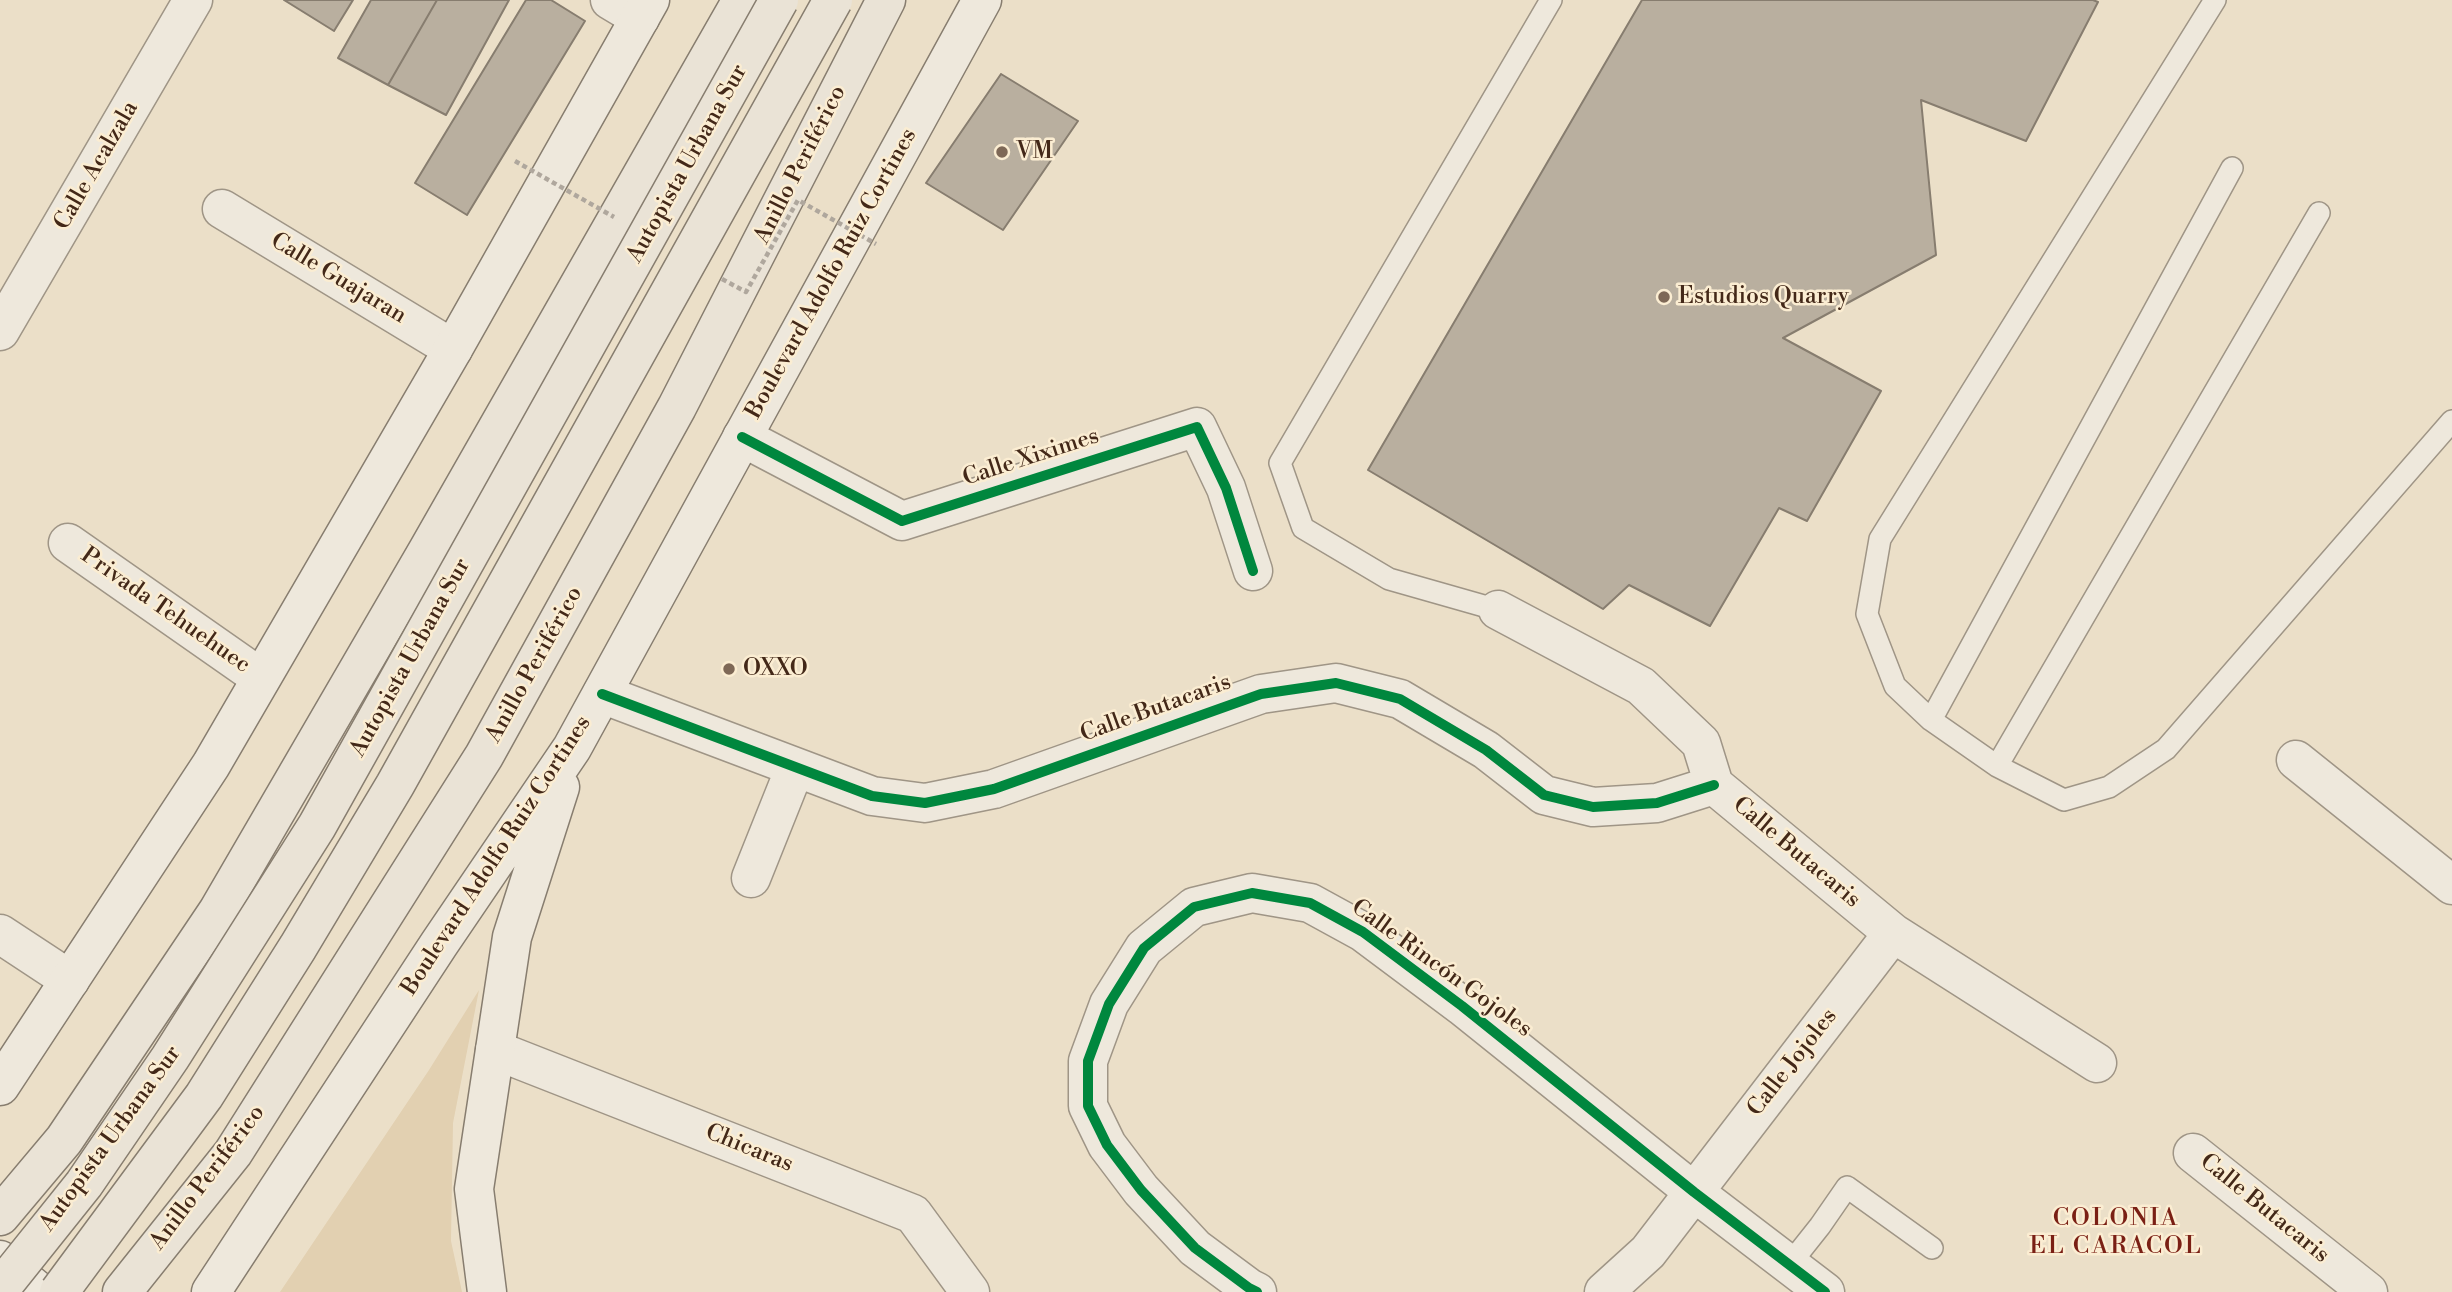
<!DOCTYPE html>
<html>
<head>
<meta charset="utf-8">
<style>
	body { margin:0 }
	canvas { display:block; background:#ebdfc8 }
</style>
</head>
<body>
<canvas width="2452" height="1292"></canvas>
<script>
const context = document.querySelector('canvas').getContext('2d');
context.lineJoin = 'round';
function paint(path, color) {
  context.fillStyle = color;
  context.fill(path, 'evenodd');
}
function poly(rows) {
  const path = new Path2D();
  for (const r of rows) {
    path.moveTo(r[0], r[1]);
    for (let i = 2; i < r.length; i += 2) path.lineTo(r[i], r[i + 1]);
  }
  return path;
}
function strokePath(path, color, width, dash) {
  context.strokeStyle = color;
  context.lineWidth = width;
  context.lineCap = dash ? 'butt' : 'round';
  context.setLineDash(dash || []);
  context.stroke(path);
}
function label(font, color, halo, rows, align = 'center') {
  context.font = font + ' "Libre Bodoni",serif';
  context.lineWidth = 5;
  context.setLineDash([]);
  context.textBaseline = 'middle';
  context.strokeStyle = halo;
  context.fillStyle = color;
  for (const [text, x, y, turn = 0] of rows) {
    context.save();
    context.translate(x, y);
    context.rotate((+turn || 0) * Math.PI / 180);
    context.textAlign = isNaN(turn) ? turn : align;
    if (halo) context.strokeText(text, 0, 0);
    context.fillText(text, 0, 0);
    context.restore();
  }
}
paint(poly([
	[479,990,453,1123,451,1241,462,1292,280,1292,429,1070]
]), '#e2d0b1');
const building = poly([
	[284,0,353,0,334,31,284,0],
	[371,0,437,0,388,85,338,58,371,0],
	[437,0,509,0,446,115,388,85,437,0],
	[526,0,551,0,585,21,467,215,415,183,526,0],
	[1642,0,2093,0,2098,2,2026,141,1921,100,1936,255,1783,338,1881,391,1807,521,1779,508,1710,626,1629,585,1603,609,1368,470,1642,0],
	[1001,74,1078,121,1003,230,926,183,1001,74]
]);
paint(building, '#b9af9f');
strokePath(building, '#877d6f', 2);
const lane = poly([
	[2215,0,1880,539,1867,614,1895,686,1931,720,1997,766,2064,800,2109,787,2166,749,2452,421],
	[1498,610,1389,579,1303,528,1280,463,1551,0],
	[1931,720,2232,168],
	[1997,766,2319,213],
	[1789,1265,1820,1226,1847,1187,1932,1248]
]);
const street = poly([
	[610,0,640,18],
	[222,209,453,349],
	[0,331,193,0],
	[742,437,902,521,1197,427,1226,488,1253,571],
	[68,543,261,678],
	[1498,610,1641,686,1701,743,1714,785],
	[602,694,872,796,925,803,994,789,1261,694,1336,683,1400,699,1486,750,1544,795,1593,807,1657,803,1714,785],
	[2296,760,2452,885],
	[1714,785,1893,933,2097,1063],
	[751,878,795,768],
	[0,934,70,980],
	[495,1050,913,1214,970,1292],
	[2193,1153,2368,1292],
	[1257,1292,1249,1288,1195,1248,1141,1190,1107,1145,1088,1106,1088,1061,1109,1004,1144,948,1194,907,1252,893,1310,903,1363,932,1462,1006,1694,1192,1825,1292],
	[1604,1292,1648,1252,1893,933]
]);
const secondary = poly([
	[0,1086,211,765,453,349,650,0],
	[0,1260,39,1292],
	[211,1292,439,944,572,748,982,0],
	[487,1292,474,1189,512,937,560,787]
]);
const highway = poly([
	[0,1216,64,1140,218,911,428,550,742,0],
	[122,1292,233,1153,484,756,677,407,886,0]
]);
strokePath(lane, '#9f9586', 24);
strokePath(street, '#9f9586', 41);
strokePath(secondary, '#877d6f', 41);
strokePath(highway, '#877d6f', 41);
strokePath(lane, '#eee8dc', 21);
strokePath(street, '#eee8dc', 38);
strokePath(secondary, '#eee8dc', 38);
strokePath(highway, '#eae3d6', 38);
const highwayBridge = poly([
	[0,1289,84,1184,170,1058,317,826,779,0],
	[59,1292,204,1096,298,947,395,785,833,0]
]);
strokePath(highwayBridge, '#877d6f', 41, []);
strokePath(poly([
	[515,161,614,217],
	[722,279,746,292,798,200,876,244]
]), '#afa79d', 4.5, [5, 3.5]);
strokePath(highwayBridge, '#eae3d6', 38);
strokePath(poly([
	[742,437,902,521,1197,427,1226,488,1253,571],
	[602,694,872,796,925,803,994,789,1261,694,1336,683,1400,699,1486,750,1544,795,1593,807,1657,803,1714,785],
	[1257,1292,1249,1288,1195,1248,1141,1190,1107,1145,1088,1106,1088,1061,1109,1004,1144,948,1194,907,1252,893,1310,903,1363,932,1462,1006,1694,1192,1825,1292]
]), '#00873e', 10);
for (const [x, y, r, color] of [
	[1002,152,7,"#7e6856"],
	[1664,297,7,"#7e6856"],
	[729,669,7,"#7e6856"]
]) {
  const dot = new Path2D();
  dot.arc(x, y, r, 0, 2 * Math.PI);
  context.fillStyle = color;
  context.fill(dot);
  strokePath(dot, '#fbedd2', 2.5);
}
label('23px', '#432818', '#fbedd2', [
	["VM",1016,152],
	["Estudios Quarry",1678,297],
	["OXXO",743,669]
], 'left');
label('23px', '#432818', '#fbedd2', [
	["Autopista Urbana Sur",688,164,-61],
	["Anillo Periférico",801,165,-63],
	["Calle Acalzala",97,166,-60],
	["Boulevard Adolfo Ruiz Cortines",832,274,-61],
	["Calle Guajaran",338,279,31],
	["Calle Xiximes",1031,458,-18],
	["Privada Tehuehuec",165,611,35],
	["Autopista Urbana Sur",411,658,-61],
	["Anillo Periférico",535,665,-61],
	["Calle Butacaris",1156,709,-20],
	["Calle Butacaris",1796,853,40],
	["Boulevard Adolfo Ruiz Cortines",497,856,-57],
	["Calle Rincón Gojoles",1441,969,36],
	["Calle Jojoles",1793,1063,-52],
	["Autopista Urbana Sur",111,1139,-54],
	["Chicaras",749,1149,22],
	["Anillo Periférico",208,1178,-53],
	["Calle Butacaris",2264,1209,39]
]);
context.letterSpacing = '2px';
label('24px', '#7a1f14', '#fbedd2', [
	["COLONIA",2116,1219],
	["EL CARACOL",2116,1247]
]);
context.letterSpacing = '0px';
</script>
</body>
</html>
